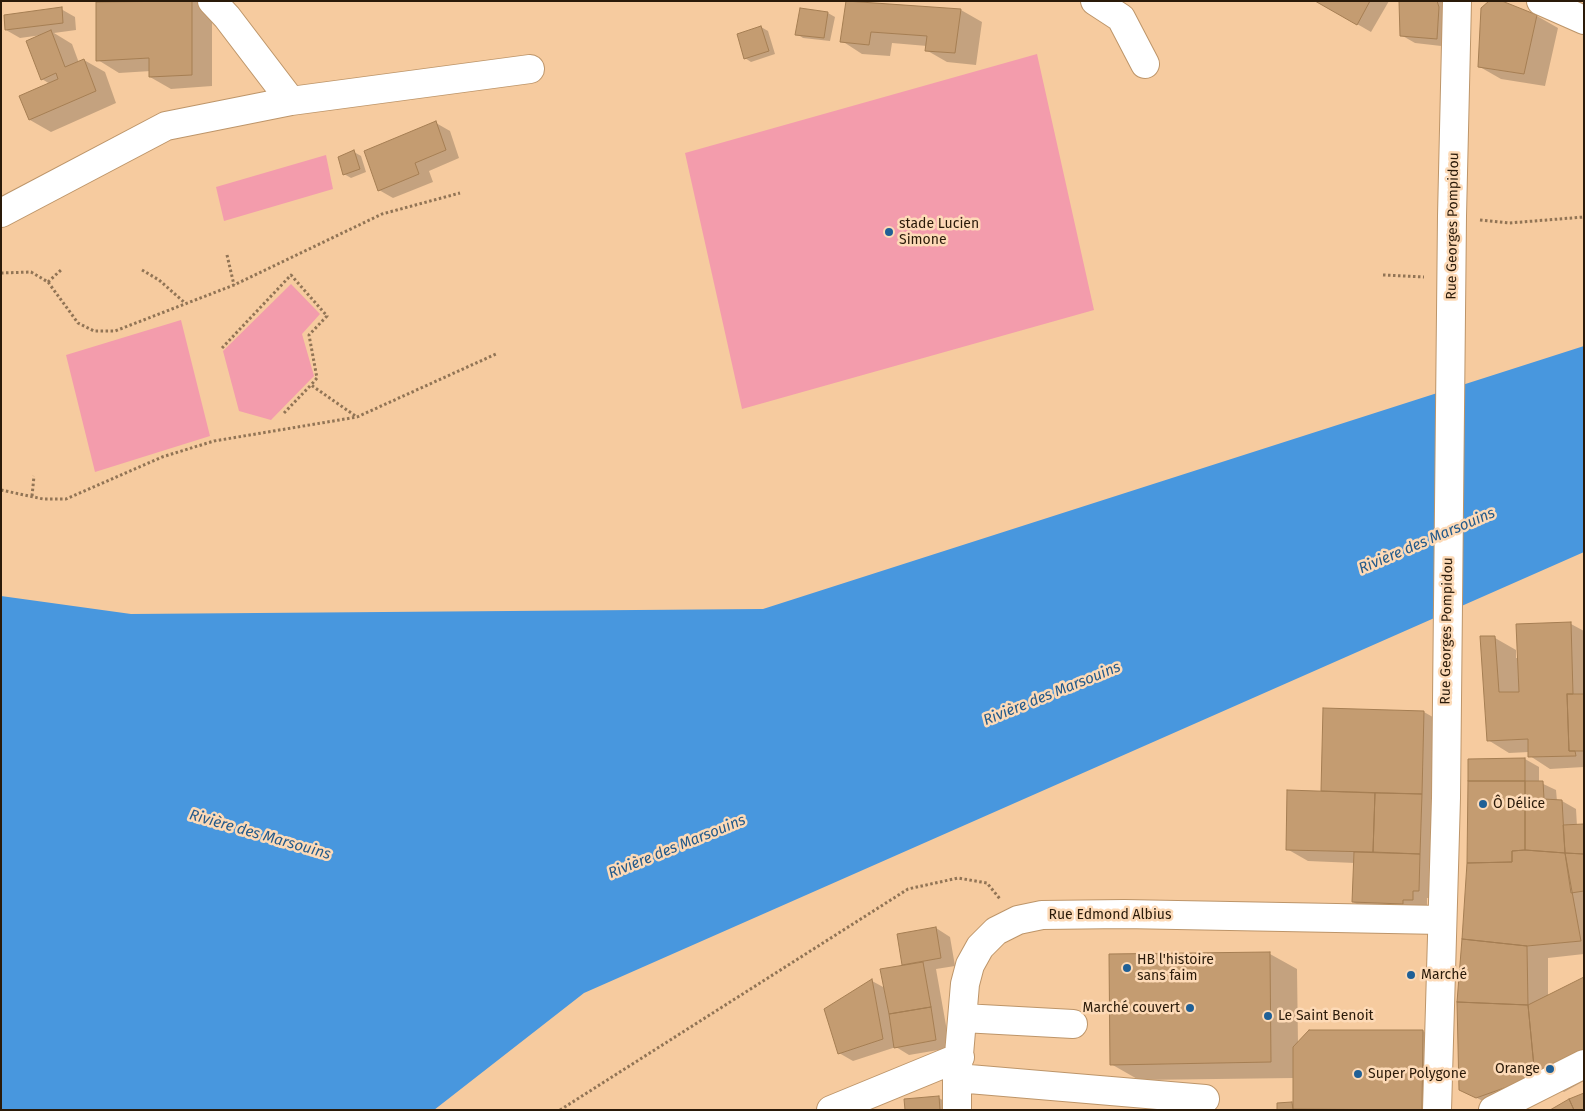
<!DOCTYPE html>
<html>
<head>
<meta charset="utf-8">
<style>
	body { margin:0 }
	#map { position:relative; width:1585px; height:1111px; overflow:hidden; background:#f6cb9f; font-family:"Fira Sans",sans-serif }
	canvas { display:block }
	.frame { position:absolute; inset:0; border:2px solid #2a1a09; pointer-events:none }
</style>
</head>
<body>
<div id="map">
<canvas width="1585" height="1111"></canvas>
<div class="frame"></div>
</div>
<script>
const context = document.querySelector('canvas').getContext('2d');
context.lineJoin = 'round';
function paint(path, color) {
  context.fillStyle = color;
  context.fill(path, 'evenodd');
}
function poly(rows) {
  const path = new Path2D();
  for (const r of rows) {
    path.moveTo(r[0], r[1]);
    for (let i = 2; i < r.length; i += 2) path.lineTo(r[i], r[i + 1]);
  }
  return path;
}
function strokePath(path, color, width, dash) {
  context.strokeStyle = color;
  context.lineWidth = width;
  context.lineCap = dash ? 'butt' : 'round';
  context.setLineDash(dash || []);
  context.stroke(path);
}
function label(font, color, halo, rows, align = 'center') {
  context.font = font + ' "Fira Sans",sans-serif';
  context.lineWidth = 5;
  context.setLineDash([]);
  context.textBaseline = 'middle';
  context.strokeStyle = halo;
  context.fillStyle = color;
  for (const [text, x, y, turn = 0] of rows) {
    context.save();
    context.translate(x, y);
    context.rotate((+turn || 0) * Math.PI / 180);
    context.textAlign = isNaN(turn) ? turn : align;
    if (halo) context.strokeText(text, 0, 0);
    context.fillText(text, 0, 0);
    context.restore();
  }
}
paint(poly([
	[1037,54,1094,310,742,409,685,153],
	[326,155,333,189,224,221,216,187],
	[291,284,320,314,302,334,314,376,271,420,239,411,223,351],
	[181,320,210,436,95,472,66,355]
]), '#f39cac');
paint(poly([
	[1584,346,1584,552,584,993,434,1110,1,1110,1,596,131,614,763,609]
]), '#4897de');
paint(poly([
	[123,1,199,1,212,9,212,86,171,89,150,77,151,71,119,73,98,60,97,3],
	[847,1,961,10,982,22,976,65,947,62,926,50,927,46,892,43,890,56,862,54,842,41],
	[1317,1,1389,1,1371,32],
	[1401,1,1447,1,1450,47,1415,43,1401,35],
	[61,9,75,17,76,30,54,33,72,44,79,63,84,60,105,72,116,103,51,132,30,120,50,84,42,79,42,35,20,38,6,30],
	[801,10,828,13,835,17,830,41,803,38,797,34],
	[1537,16,1558,28,1545,86,1501,79,1480,67],
	[761,27,768,31,775,54,751,62,745,58],
	[436,123,450,131,459,158,429,171,433,182,393,198,379,190],
	[354,152,361,156,366,172,351,178,344,174],
	[1571,624,1584,631,1584,767,1550,769,1530,756,1529,752,1509,753,1488,740,1495,638,1516,650,1516,658,1519,658],
	[1325,709,1424,712,1445,724,1433,898,1427,898,1427,907,1367,910,1353,902,1355,863,1308,861,1287,849,1322,793],
	[1525,759,1539,767,1539,782,1556,790,1557,801,1562,801,1576,809,1577,826,1584,826,1584,954,1548,958,1548,996,1584,978,1584,1081,1564,1092,1557,1088,1498,1109,1460,1089],
	[936,928,950,937,955,966,936,969,950,1048,909,1055,896,1047,853,1061,839,1053,872,981,885,988,904,966,899,935],
	[1270,954,1297,969,1298,1044,1423,1031,1450,1047,1449,1110,1278,1110,1278,1104,1294,1104,1294,1078,1139,1080,1111,1064],
	[939,1098,953,1106,953,1110,907,1110]
]), '#0003');
const building = poly([
	[192,1,192,75,149,77,149,58,96,61,96,2,192,1],
	[846,1,961,9,955,53,925,51,927,36,871,32,869,45,840,42,846,1],
	[1315,1,1370,1,1357,25,1315,1],
	[1437,1,1439,7,1437,39,1400,36,1399,1,1437,1],
	[1489,1,1502,1,1537,15,1524,74,1478,67,1481,8,1489,1],
	[62,7,63,23,5,30,4,15,62,7],
	[800,8,828,12,824,38,795,35,800,8],
	[761,26,769,51,744,59,737,34,761,26],
	[51,30,65,67,84,59,96,91,29,120,19,96,58,79,56,73,41,80,26,41,51,30],
	[436,121,446,150,415,163,419,174,378,191,364,151,436,121],
	[354,150,360,169,343,175,338,157,354,150],
	[1571,622,1573,694,1567,694,1569,751,1575,751,1576,756,1528,757,1528,739,1487,741,1480,636,1495,636,1499,692,1519,692,1516,624,1571,622],
	[1567,694,1584,694,1584,751,1569,751,1567,694],
	[1323,708,1424,711,1422,794,1321,791,1323,708],
	[1525,758,1525,781,1468,781,1468,759,1525,758],
	[1468,781,1525,781,1525,850,1512,851,1512,862,1467,863,1468,781],
	[1525,781,1543,781,1544,799,1562,800,1565,853,1525,850,1525,781],
	[1287,790,1375,793,1373,852,1286,850,1287,790],
	[1375,793,1422,794,1420,854,1373,852,1375,793],
	[1584,824,1584,854,1565,853,1563,825,1584,824],
	[1525,850,1565,853,1581,941,1527,946,1462,939,1467,863,1512,862,1512,851,1525,850],
	[1354,852,1420,854,1419,891,1413,891,1413,900,1403,900,1403,904,1352,902,1354,852],
	[1565,853,1584,854,1584,891,1571,893,1565,853],
	[936,927,941,958,902,965,897,934,936,927],
	[1462,939,1527,946,1528,1005,1457,1002,1462,939],
	[1270,952,1271,1062,1110,1065,1109,954,1270,952],
	[923,962,931,1007,889,1014,880,969,923,962],
	[1584,977,1584,1052,1535,1077,1528,1005,1584,977],
	[872,979,883,1039,838,1054,824,1009,872,979],
	[1457,1002,1528,1005,1535,1077,1476,1098,1459,1090,1457,1002],
	[931,1007,936,1040,894,1048,889,1014,931,1007],
	[1309,1030,1423,1030,1422,1110,1293,1109,1293,1047,1309,1030],
	[1584,1093,1584,1110,1574,1110,1569,1099,1584,1093],
	[939,1096,940,1110,905,1110,904,1099,939,1096],
	[1569,1099,1574,1110,1550,1110,1569,1099],
	[1292,1102,1293,1110,1277,1110,1277,1103,1292,1102]
]);
paint(building, '#c49c71');
strokePath(building, '#a57e53', 1);
const minor = poly([
	[212,1,227,17,291,101],
	[1095,1,1121,18,1145,64],
	[1541,1,1584,20],
	[1,213,166,126,291,101,530,69],
	[963,1018,1073,1024],
	[957,1078,1205,1099],
	[831,1110,960,1057],
	[957,1110,957,1078,965,984,970,965,980,947,996,931,1018,920,1042,915,1124,914,1442,920],
	[1493,1110,1584,1064]
]);
const major = poly([
	[1437,1110,1446,798,1452,216,1457,1]
]);
strokePath(minor, '#bd9569', 30);
strokePath(major, '#bd9569', 30);
strokePath(poly([
	[1480,220,1509,223,1584,217],
	[227,255,234,285],
	[142,270,159,280,185,303],
	[1,273,31,272,48,282,78,323,94,331,115,331,234,285,382,214,460,193],
	[1383,275,1424,277],
	[48,282,61,270],
	[222,348,291,275,327,316,309,335,317,378,311,385],
	[284,413,311,385,357,417],
	[1,490,43,499,66,499,162,457,214,441,357,417,496,354],
	[32,496,34,476],
	[560,1110,908,889,958,878,987,883,1000,899]
]), '#917455', 3, [2.5, 2.5]);
strokePath(minor, '#fff', 28);
strokePath(major, '#fff', 28);
for (const [x, y, r, color] of [
	[889,232,5,"#206096"],
	[1483,804,5,"#206096"],
	[1127,968,5,"#206096"],
	[1411,975,5,"#206096"],
	[1190,1008,5,"#206096"],
	[1268,1016,5,"#206096"],
	[1550,1069,5,"#206096"],
	[1358,1074,5,"#206096"]
]) {
  const dot = new Path2D();
  dot.arc(x, y, r, 0, 2 * Math.PI);
  context.fillStyle = color;
  context.fill(dot);
  strokePath(dot, '#fddab7', 2);
}
label('14px', '#2a1a09', '#fddab7', [
	["stade Lucien",899,224],
	["Simone",899,240],
	["Ô Délice",1493,804],
	["HB l'histoire",1137,960],
	["sans faim",1137,976],
	["Marché",1421,975],
	["Marché couvert",1180,1008,"right"],
	["Le Saint Benoit",1278,1016],
	["Orange",1540,1069,"right"],
	["Super Polygone",1368,1074]
], 'left');
label('14px', '#2a1a09', '#fddab7', [
	["Rue Georges Pompidou",1453,226,-89],
	["Rue Georges Pompidou",1447,631,-89],
	["Rue Edmond Albius",1110,915]
]);
label('italic 15px', '#245a8a', '#fddab7', [
	["Rivière des Marsouins",1427,541,-23],
	["Rivière des Marsouins",1052,694,-22],
	["Rivière des Marsouins",260,835,16],
	["Rivière des Marsouins",677,847,-22]
]);
</script>
</body>
</html>
